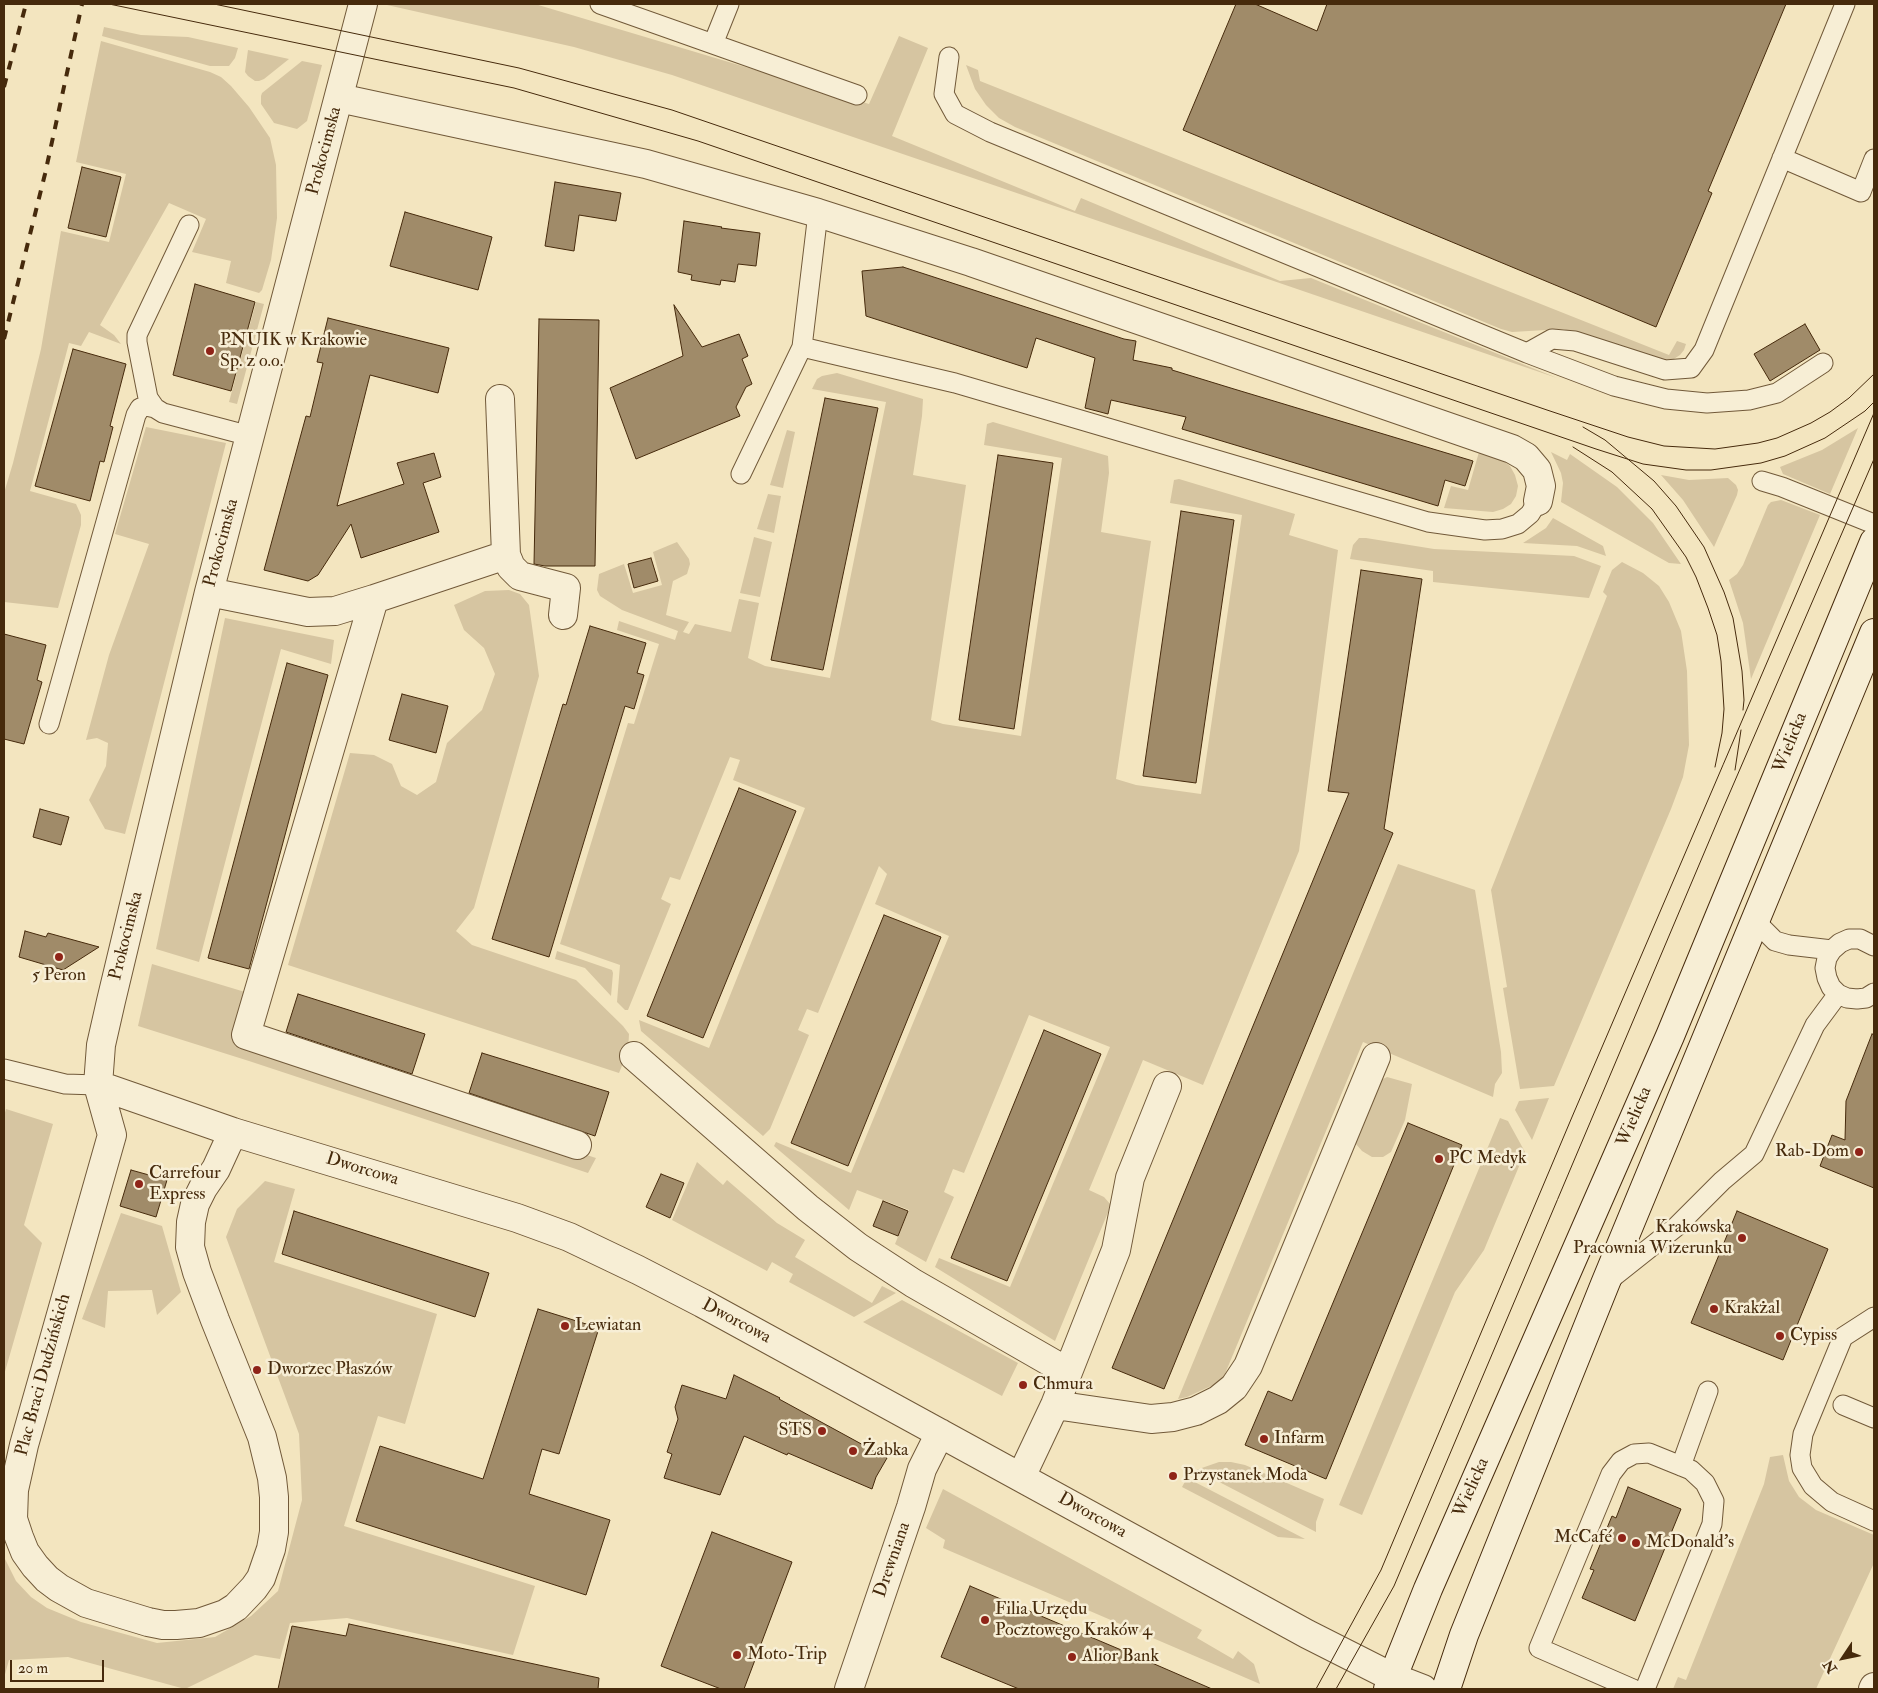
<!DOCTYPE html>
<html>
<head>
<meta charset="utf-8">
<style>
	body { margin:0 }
	#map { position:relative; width:1878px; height:1693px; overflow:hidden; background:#f3e5bf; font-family:"IM FELL Double Pica",serif }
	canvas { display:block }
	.frame { position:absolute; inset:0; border:5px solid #462a0c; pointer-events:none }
	.north { position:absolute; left:1818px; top:1633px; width:50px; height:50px; -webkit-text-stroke:4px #f7eed5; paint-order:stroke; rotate:236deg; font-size:14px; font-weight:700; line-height:20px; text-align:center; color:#462a0c }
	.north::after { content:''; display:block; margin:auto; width:18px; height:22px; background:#462a0c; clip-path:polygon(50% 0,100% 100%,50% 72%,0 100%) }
	.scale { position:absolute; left:10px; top:1660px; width:94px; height:22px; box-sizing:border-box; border:2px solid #462a0c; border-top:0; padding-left:6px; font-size:15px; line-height:18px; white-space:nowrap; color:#462a0c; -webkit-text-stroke:4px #f7eed5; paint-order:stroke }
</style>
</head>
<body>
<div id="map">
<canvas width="1878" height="1693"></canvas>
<div class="frame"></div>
<div class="north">N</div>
<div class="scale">20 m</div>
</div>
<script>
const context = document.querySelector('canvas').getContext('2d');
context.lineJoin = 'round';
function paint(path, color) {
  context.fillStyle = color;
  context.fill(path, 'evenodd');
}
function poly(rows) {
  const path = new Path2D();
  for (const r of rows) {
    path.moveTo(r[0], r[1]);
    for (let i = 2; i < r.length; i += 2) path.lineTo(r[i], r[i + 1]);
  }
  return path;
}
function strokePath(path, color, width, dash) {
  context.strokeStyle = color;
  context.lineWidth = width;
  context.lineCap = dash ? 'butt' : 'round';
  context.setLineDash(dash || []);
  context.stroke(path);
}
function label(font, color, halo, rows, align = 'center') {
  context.font = font + ' "IM FELL Double Pica",serif';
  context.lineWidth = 5;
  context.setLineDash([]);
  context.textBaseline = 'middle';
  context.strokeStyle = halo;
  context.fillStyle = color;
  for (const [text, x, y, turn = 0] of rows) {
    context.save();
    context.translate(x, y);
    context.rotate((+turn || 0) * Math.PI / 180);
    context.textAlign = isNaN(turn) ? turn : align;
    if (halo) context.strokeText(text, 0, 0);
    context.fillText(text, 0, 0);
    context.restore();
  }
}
paint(poly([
	[387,4,535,4,869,104,899,36,928,48,892,136,1075,211,1081,198,1280,281,1311,278,1557,378,672,75,574,47,387,5],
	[104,27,141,35,188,37,238,48,235,58,229,66,210,66,102,36],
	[101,41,210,72,221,77,231,86,249,107,270,138,276,165,277,218,271,260,262,290,259,293,226,283,231,261,192,252,206,219,169,203,100,325,114,335,121,344,89,332,81,346,69,343,30,491,76,504,81,515,81,525,58,608,4,602,4,493,13,463,41,349,61,231,109,242,126,174,76,162],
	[248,50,289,59,264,79,259,81,255,81,248,76,245,72],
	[302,61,322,65,307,121,297,129,274,123,261,104,261,96,262,93],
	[966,65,978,70,980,81,1669,355,1677,341,1686,344,1684,350,1680,355,1669,362,1563,329,1512,332,1501,329,1015,127,999,118,986,105,975,89],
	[256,302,264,304,237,404,229,402],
	[837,373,923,399,922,416,913,475,966,485,931,720,943,724,1021,736,1062,458,984,445,987,424,993,422,1108,456,1109,473,1101,532,1151,541,1116,779,1136,785,1201,794,1242,515,1170,503,1174,480,1179,479,1295,514,1289,535,1338,550,1299,851,1203,1085,1143,1060,1089,1190,1104,1197,1111,1205,1055,1341,935,1267,939,1258,1010,1287,1110,1047,1029,1015,964,1173,953,1169,944,1192,954,1197,926,1262,895,1244,909,1210,857,1190,849,1210,774,1146,776,1142,851,1173,949,936,875,904,887,874,879,866,818,1013,807,1009,798,1030,809,1035,770,1129,763,1136,641,1031,639,1020,709,1048,805,808,733,780,740,760,730,757,680,880,670,877,661,899,671,904,628,1010,625,1010,617,1002,620,965,560,944,628,723,634,724,659,644,617,630,619,621,675,640,678,631,622,610,600,596,597,590,599,574,624,564,633,593,662,585,653,552,677,542,689,559,690,564,687,574,673,581,666,615,689,622,683,632,689,634,695,624,731,632,739,599,759,603,748,658,765,666,830,678,886,402,812,389,817,379,822,376],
	[146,427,226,443,125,834,105,829,89,800,106,766,108,743,97,738,86,740,109,655,149,544,115,534],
	[1858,428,1830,494,1783,474,1780,467,1822,450],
	[787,430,795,432,783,488,770,485],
	[1479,452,1502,460,1510,466,1515,475,1518,486,1516,496,1511,504,1503,509,1493,512,1444,508,1451,486,1468,490],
	[1551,452,1567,460,1570,454,1617,487,1653,523,1681,564,1669,563,1561,502,1563,483,1561,473],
	[1661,475,1689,480,1728,478,1736,485,1738,490,1737,495,1714,547,1683,500],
	[768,494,781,496,774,533,757,529],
	[1781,500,1820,515,1751,679,1743,623,1729,580,1737,574,1743,565,1768,505,1771,502],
	[1553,518,1603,546,1606,556,1577,546,1523,543,1546,528],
	[754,537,772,542,760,597,740,593],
	[1359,538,1366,538,1434,549,1574,556,1601,566,1589,598,1433,582,1433,571,1350,559,1353,545],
	[1622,562,1643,573,1659,586,1669,602,1681,631,1687,671,1689,745,1683,777,1671,809,1554,1086,1520,1089,1503,988,1507,987,1491,890,1607,596,1603,592,1612,570],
	[509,590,520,594,529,605,539,676,474,908,456,931,472,945,576,980,623,1026,629,1034,628,1051,619,1073,288,965,350,753,374,755,392,764,401,786,417,795,436,782,447,743,482,710,495,674,484,648,464,630,454,605,485,591],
	[225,618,334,640,331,664,281,649,199,962,156,949],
	[1398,864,1475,890,1501,1052,1502,1073,1495,1084,1493,1097,1363,1042,1222,1381,1187,1397,1178,1399],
	[557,951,612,970,613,973,611,996,585,968,555,959],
	[152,964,245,992,234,1041,596,1158,588,1173,249,1061,138,1026],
	[1387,1077,1412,1084,1405,1120,1391,1152,1383,1157,1372,1157,1362,1151,1356,1144,1354,1134,1379,1081],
	[1549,1098,1532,1140,1515,1110,1519,1101],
	[6,1109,53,1124,24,1225,42,1243,4,1375,4,1116],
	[1500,1118,1508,1121,1525,1152,1484,1250,1455,1292,1362,1515,1339,1505],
	[697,1162,723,1185,727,1180,777,1223,805,1240,795,1257,872,1303,882,1286,896,1293,854,1317,789,1282,793,1274,772,1262,767,1271,672,1220],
	[265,1181,295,1189,274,1262,437,1314,405,1424,378,1416,344,1526,535,1586,513,1655,347,1618,290,1623,280,1659,255,1655,185,1689,68,1657,9,1660,4,1678,4,1557,16,1581,31,1597,47,1608,81,1622,157,1643,215,1637,251,1616,278,1591,302,1500,299,1434,226,1237,237,1209],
	[121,1213,162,1226,181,1292,157,1315,152,1290,108,1291,105,1328,82,1319],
	[902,1300,1018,1363,1002,1396,863,1322],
	[1783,1455,1789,1481,1799,1497,1816,1510,1874,1535,1874,1563,1816,1689,1673,1689,1678,1677,1686,1680,1764,1484,1770,1457],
	[1219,1462,1231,1462,1245,1465,1324,1499,1316,1522,1316,1532,1196,1470],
	[1187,1478,1305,1539,1278,1537,1182,1487],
	[943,1489,1202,1630,1197,1638,1233,1659,1238,1651,1254,1664,1260,1684,943,1548,945,1540,926,1528]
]), '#d6c5a1');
const building = poly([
	[1236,4,1255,4,1317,31,1327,4,1786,4,1708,191,1712,193,1656,327,1183,130,1236,4],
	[82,167,121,177,106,237,68,228,82,167],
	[555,182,621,193,616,221,579,215,574,251,545,246,555,182],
	[405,212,492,237,478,290,390,266,405,212],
	[684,221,722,227,721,228,760,233,756,266,738,264,735,282,721,280,720,285,691,280,692,275,678,272,684,221],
	[903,267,1124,339,1136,341,1133,360,1172,368,1172,370,1234,389,1473,461,1465,486,1445,480,1438,506,1182,429,1186,417,1111,400,1108,414,1085,408,1095,358,1036,338,1027,368,866,316,862,271,903,267],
	[195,284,255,302,231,391,173,375,195,284],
	[674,305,702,347,739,334,748,356,742,359,752,384,746,387,736,407,740,416,636,459,610,388,683,356,674,305],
	[328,318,449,348,438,393,370,375,337,506,404,484,397,463,434,453,441,477,423,483,439,532,361,558,351,524,318,575,308,581,264,570,306,416,310,417,323,363,317,362,328,318],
	[539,319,599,320,595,566,545,566,534,564,539,319],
	[1805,324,1820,350,1770,381,1754,354,1805,324],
	[73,349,126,364,110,426,113,427,104,462,100,461,90,501,35,486,73,349],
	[825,398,878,408,823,670,771,660,825,398],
	[998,455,1053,463,1014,729,959,720,998,455],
	[1181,511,1234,520,1196,783,1143,776,1181,511],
	[651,558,658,581,634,588,628,564,651,558],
	[1361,570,1422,579,1384,829,1393,833,1164,1389,1112,1368,1349,793,1328,791,1361,570],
	[590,626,646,643,637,673,644,675,634,709,625,706,549,957,492,939,563,704,566,705,590,626],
	[4,634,46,645,37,680,42,682,24,744,4,739,4,634],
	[287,663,328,675,249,969,208,958,287,663],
	[402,694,448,706,436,753,389,740,402,694],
	[739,788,796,811,703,1038,647,1016,739,788],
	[40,809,69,817,61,845,33,837,40,809],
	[884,915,941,937,848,1166,791,1143,884,915],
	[25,931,46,937,48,933,99,947,63,970,19,957,25,931],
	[298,994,425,1034,412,1074,286,1032,298,994],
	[1044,1030,1101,1054,1007,1281,951,1258,1044,1030],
	[1872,1034,1874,1035,1874,1188,1820,1166,1832,1135,1845,1140,1846,1101,1872,1034],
	[482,1053,609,1092,595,1136,469,1093,482,1053],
	[1408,1123,1462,1145,1326,1479,1245,1445,1268,1391,1292,1401,1408,1123],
	[131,1170,167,1180,156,1217,120,1206,131,1170],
	[661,1174,684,1183,670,1218,646,1207,661,1174],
	[883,1201,908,1211,898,1236,873,1226,883,1201],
	[294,1211,489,1273,475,1317,282,1254,294,1211],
	[1737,1211,1828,1249,1783,1360,1691,1323,1737,1211],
	[538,1309,599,1328,559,1454,542,1449,529,1494,610,1520,586,1595,356,1521,380,1446,483,1479,538,1309],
	[734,1375,780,1398,779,1399,887,1458,876,1477,872,1489,788,1453,787,1455,744,1436,720,1495,664,1478,672,1454,667,1452,678,1419,675,1407,682,1385,726,1399,734,1375],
	[1628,1487,1681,1509,1635,1621,1582,1598,1594,1570,1590,1569,1612,1516,1616,1518,1628,1487],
	[712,1532,792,1562,744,1689,721,1689,661,1666,712,1532],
	[970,1586,1152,1663,1212,1689,1019,1689,941,1657,970,1586],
	[349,1624,599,1678,598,1689,278,1689,292,1626,346,1636,349,1624]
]);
paint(building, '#a08b69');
strokePath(building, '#462a0c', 1);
const lane = poly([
	[600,4,713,44,729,4],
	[713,44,857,95],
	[949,57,944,94,955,114,990,132,1527,353,1614,386,1666,399,1707,403,1749,400,1777,393,1823,363],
	[1782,158,1861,192,1874,159],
	[189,225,137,335,137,342,148,398,155,408,163,413,250,436],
	[802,347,955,383,1428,522,1485,530,1502,529,1518,524,1530,514,1538,501],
	[1527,353,1552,339,1575,341,1665,370,1691,368,1704,350,1845,4],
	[741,474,802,347,818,213],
	[1762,481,1782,487,1874,524],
	[49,724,136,415,140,408,146,406,155,408],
	[1755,921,1775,941,1789,945,1832,950],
	[1874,946,1860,939,1849,939,1840,943,1832,950,1827,958,1825,968,1827,978,1831,987,1838,994,1847,998,1857,999,1866,998,1874,993],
	[4,1069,65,1084,98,1085],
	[1608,1281,1676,1227,1722,1181,1754,1154,1815,1025,1838,994],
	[1874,1317,1843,1337,1803,1434,1800,1455,1802,1468,1813,1486,1832,1502,1874,1521],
	[1843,1405,1874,1418],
	[1681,1466,1708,1391],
	[1633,1689,1539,1648,1611,1474,1621,1461,1634,1454,1649,1453,1691,1470,1705,1483,1714,1501,1712,1524,1645,1689]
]);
const street = poly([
	[339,98,646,164,818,213,971,262,1512,449,1526,457,1537,470,1541,486,1538,501],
	[500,399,506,555,511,567,520,576,566,588,563,615],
	[209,592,308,612,335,611,374,599,506,555],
	[374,599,246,1035,577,1145],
	[634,1056,808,1208,858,1247,913,1283,1068,1372],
	[98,1085,233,1132,517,1218,569,1237,638,1270,702,1303,1307,1634,1392,1677,1423,1689],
	[233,1132,216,1169,203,1188,195,1204,191,1222,190,1247,197,1272,215,1320,262,1437,272,1478,274,1497,274,1532,271,1549,261,1578,254,1588,236,1607,225,1614,199,1623,176,1625,163,1625,148,1622,86,1603,59,1588,47,1579,35,1566,25,1552,19,1537,13,1519,14,1490,24,1445,112,1135,98,1085,101,1045,111,1001,209,592,363,4],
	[1055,1405,1151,1419,1173,1417,1196,1411,1218,1400,1234,1387,1248,1366,1376,1057],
	[1021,1477,1055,1405,1116,1250,1130,1178,1167,1086],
	[849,1689,911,1507,922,1469,940,1433],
	[1873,1689,1874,1687]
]);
const secondary = poly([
	[1388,1689,1428,1589,1670,1036,1874,542],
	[1446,1689,1464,1635,1605,1284,1874,633]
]);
strokePath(lane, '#715939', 21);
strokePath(street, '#715939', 30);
strokePath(secondary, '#462a0c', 30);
strokePath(lane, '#f7eed5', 19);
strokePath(street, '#f7eed5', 28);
strokePath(secondary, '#f7eed5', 28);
strokePath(poly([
	[109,4,514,88,698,141,1596,449,1643,464,1686,470,1711,470,1761,463,1785,456,1825,438,1865,411,1874,402],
	[214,4,519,68,672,110,1547,410,1628,437,1664,446,1715,449,1758,443,1777,438,1811,423,1830,412,1849,398,1874,374],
	[1583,427,1605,440,1654,481,1676,506,1704,547,1724,592,1733,618,1742,671,1744,700,1743,710],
	[1573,447,1612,472,1652,509,1686,557,1696,577,1708,608,1717,635,1721,661,1724,709,1722,733,1715,767],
	[1735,770,1741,730],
	[1316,1689,1381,1570,1572,1117,1874,413],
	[1336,1689,1394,1586,1721,813,1874,459]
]), '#462a0c', 1);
strokePath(poly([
	[4,87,26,4],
	[4,339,45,174,82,4]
]), '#462a0c', 4, [9, 9]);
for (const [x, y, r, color] of [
	[210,351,5,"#8f2418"],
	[59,957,5,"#8f2418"],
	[1859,1152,5,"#8f2418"],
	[1439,1159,5,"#8f2418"],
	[139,1184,5,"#8f2418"],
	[1742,1238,5,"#8f2418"],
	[1714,1309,5,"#8f2418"],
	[565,1326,5,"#8f2418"],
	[1780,1336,5,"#8f2418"],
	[257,1370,5,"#8f2418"],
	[1023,1385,5,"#8f2418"],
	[822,1431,5,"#8f2418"],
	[1264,1439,5,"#8f2418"],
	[853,1451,5,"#8f2418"],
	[1173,1476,5,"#8f2418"],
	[1622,1538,5,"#8f2418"],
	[1636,1543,5,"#8f2418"],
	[985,1620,5,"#8f2418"],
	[737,1655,5,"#8f2418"],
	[1072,1657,5,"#8f2418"]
]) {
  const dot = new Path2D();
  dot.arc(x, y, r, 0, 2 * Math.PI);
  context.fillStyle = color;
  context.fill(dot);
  strokePath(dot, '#f7eed5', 2);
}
label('18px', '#462a0c', '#f7eed5', [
	["Prokocimska",325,151,-75],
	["Prokocimska",222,543,-75],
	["Wielicka",1791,743,-68],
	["Prokocimska",127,936,-76],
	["Wielicka",1635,1117,-67],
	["Dworcowa",362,1170,17],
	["Dworcowa",736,1322,28],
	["Plac Braci Dudzińskich",44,1375,-75],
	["Wielicka",1472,1488,-66],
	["Dworcowa",1092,1516,29],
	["Drewniana",893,1560,-71]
]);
label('18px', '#462a0c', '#f7eed5', [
	["PNUIK w Krakowie",220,341],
	["Sp. z o.o.",220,362],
	["5 Peron",59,976,"center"],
	["Rab-Dom",1849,1152,"right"],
	["PC Medyk",1449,1159],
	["Carrefour",149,1174],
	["Express",149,1195],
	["Krakowska",1732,1228,"right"],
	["Pracownia Wizerunku",1732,1249,"right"],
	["Krakżal",1724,1309],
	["Lewiatan",575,1326],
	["Cypiss",1790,1336],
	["Dworzec Płaszów",267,1370],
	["Chmura",1033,1385],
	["STS",812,1431,"right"],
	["Infarm",1274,1439],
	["Żabka",863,1451],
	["Przystanek Moda",1183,1476],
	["McCafé",1612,1538,"right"],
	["McDonald's",1646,1543],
	["Filia Urzędu",995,1610],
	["Pocztowego Kraków 4",995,1631],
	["Moto-Trip",747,1655],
	["Alior Bank",1082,1657]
], 'left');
</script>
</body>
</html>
